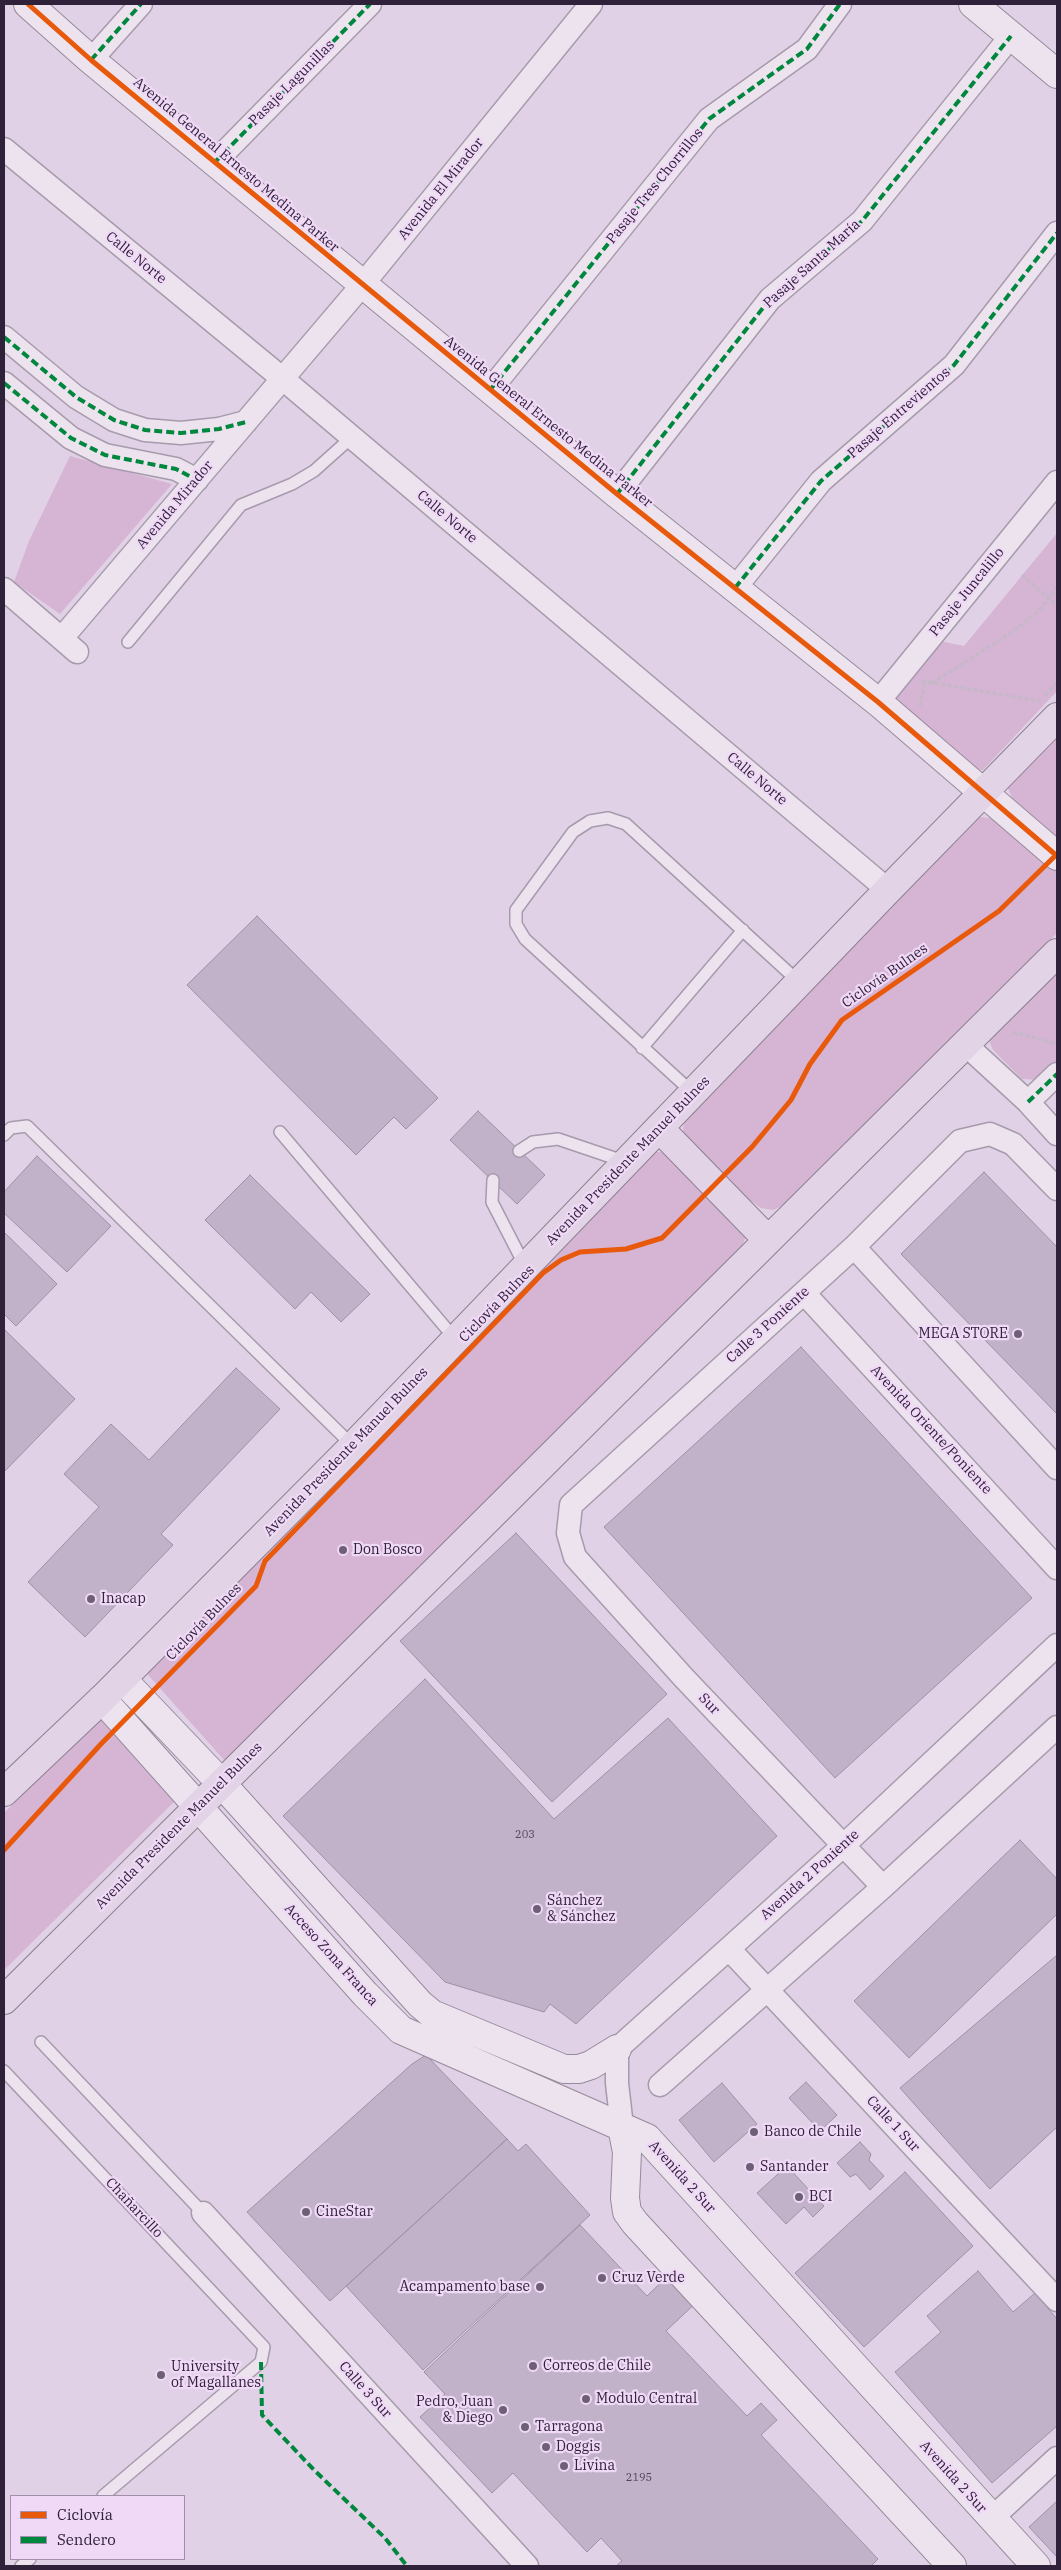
<!DOCTYPE html>
<html>
<head>
<meta charset="utf-8">
<style>
	body { margin:0 }
	#map { position:relative; width:1061px; height:2570px; overflow:hidden; background:#e1d1e6; font-family:"IBM Plex Serif",serif }
	canvas { display:block }
	.frame { position:absolute; inset:0; border:5px solid #30213b; pointer-events:none }
	.legend { position:absolute; left:10px; top:2495px; width:175px; height:65px; box-sizing:border-box; background:#f0d9f6; border:1px solid #a38fab; margin:0; padding:6px 9px; list-style:none; font-size:15px; color:#30213b }
	.legend li { display:flex; align-items:center; gap:10px; height:25px }
	.legend b { width:25px; border:1px solid #a38fab }
</style>
</head>
<body>
<div id="map">
<canvas width="1061" height="2570"></canvas>
<div class="frame"></div>
<ul class="legend">
<li><b style="height:6px;background:#e8590c"></b>Ciclovía</li>
<li><b style="height:6px;background:#00873e"></b>Sendero</li>
</ul>
</div>
<script>
const context = document.querySelector('canvas').getContext('2d');
context.lineJoin = 'round';
function paint(path, color) {
  context.fillStyle = color;
  context.fill(path, 'evenodd');
}
function poly(rows) {
  const path = new Path2D();
  for (const r of rows) {
    path.moveTo(r[0], r[1]);
    for (let i = 2; i < r.length; i += 2) path.lineTo(r[i], r[i + 1]);
  }
  return path;
}
function strokePath(path, color, width, dash) {
  context.strokeStyle = color;
  context.lineWidth = width;
  context.lineCap = dash ? 'butt' : 'round';
  context.setLineDash(dash || []);
  context.stroke(path);
}
function label(font, color, halo, rows, align = 'center') {
  context.font = font + ' "IBM Plex Serif",serif';
  context.lineWidth = 4.5;
  context.setLineDash([]);
  context.textBaseline = 'middle';
  context.strokeStyle = halo;
  context.fillStyle = color;
  for (const [text, x, y, turn = 0] of rows) {
    context.save();
    context.translate(x, y);
    context.rotate((+turn || 0) * Math.PI / 180);
    context.textAlign = isNaN(turn) ? turn : align;
    if (halo) context.strokeText(text, 0, 0);
    context.fillText(text, 0, 0);
    context.restore();
  }
}
paint(poly([
	[70,456,172,484,60,614,14,582,29,541],
	[1057,533,1057,691,983,770,972,769,886,700,935,640,964,646],
	[1057,733,1057,837,1012,798,1008,788,1009,783],
	[981,817,996,819,1057,871,1057,933,786,1204,773,1210,761,1208,747,1198,693,1147,683,1131,685,1116,974,819],
	[1057,966,1057,1065,1042,1080,1022,1079,993,1050,988,1038],
	[650,1152,662,1152,669,1156,746,1236,741,1249,225,1761,142,1668],
	[98,1717,174,1802,4,1970,4,1813]
]), '#d6b4d3');
const building = poly([
	[257,916,438,1098,406,1129,394,1117,356,1155,187,985,257,916],
	[478,1111,545,1175,517,1204,450,1140,478,1111],
	[37,1156,111,1226,67,1272,4,1213,4,1192,37,1156],
	[984,1172,1057,1247,1057,1414,901,1254,984,1172],
	[250,1175,370,1294,341,1322,311,1292,295,1309,205,1220,250,1175],
	[4,1232,57,1284,16,1326,4,1314,4,1232],
	[4,1329,75,1399,4,1472,4,1329],
	[801,1347,1032,1598,835,1778,604,1527,801,1347],
	[236,1368,280,1409,161,1534,173,1545,85,1637,28,1582,99,1507,64,1474,111,1424,149,1460,236,1368],
	[516,1533,667,1694,552,1802,400,1641,516,1533],
	[425,1679,554,1819,668,1718,777,1836,576,2024,550,2004,544,2012,445,1982,283,1816,425,1679],
	[1020,1840,1057,1879,1057,1914,909,2058,854,2001,1020,1840],
	[1057,1955,1057,2127,990,2189,900,2088,1057,1955],
	[426,2055,507,2139,330,2301,247,2212,412,2064,426,2055],
	[806,2082,837,2115,820,2131,789,2098,806,2082],
	[722,2083,757,2124,714,2162,679,2120,722,2083],
	[507,2139,518,2151,526,2144,590,2215,423,2370,346,2286,507,2139],
	[860,2142,871,2154,869,2160,884,2176,870,2190,856,2174,850,2177,837,2163,860,2142],
	[787,2166,824,2206,813,2217,804,2207,786,2224,757,2193,787,2166],
	[905,2172,973,2246,864,2347,795,2273,905,2172],
	[580,2225,647,2296,673,2271,700,2299,666,2331,747,2416,761,2403,777,2420,761,2435,878,2559,871,2566,616,2566,622,2561,601,2538,587,2552,513,2473,492,2493,420,2417,445,2394,424,2372,580,2225],
	[978,2271,1013,2312,1035,2293,1057,2319,1057,2426,992,2483,895,2372,941,2332,927,2316,978,2271],
	[1057,2501,1057,2557,1029,2527,1057,2501]
]);
paint(building, '#c1b2ca');
strokePath(building, '#9e90a7', 1);
const lane = poly([
	[128,642,241,505,292,484,314,471,352,437],
	[642,1048,743,930],
	[693,1093,525,939,516,924,516,910,573,832,590,821,608,818,626,824,799,982],
	[280,1132,456,1340],
	[4,1135,11,1128,27,1126,353,1446],
	[519,1151,533,1142,558,1139,626,1162],
	[493,1180,492,1202,526,1268],
	[41,2042,203,2213],
	[4,2071,264,2347,261,2362,103,2496],
	[21,2566,30,2559]
]);
const street = poly([
	[91,60,141,4],
	[4,149,283,379,888,890],
	[215,162,370,4],
	[4,337,76,397,114,420,145,430,181,433,219,429,246,422],
	[4,383,71,438,105,455,176,469,197,480],
	[490,390,709,119,807,49,840,4],
	[617,494,770,299,862,221,1011,36],
	[735,588,821,481,954,365,1057,233],
	[4,589,77,652],
	[62,638,363,284,591,4],
	[878,702,1057,482],
	[966,1045,1028,1102,1057,1134],
	[1028,1102,1057,1074],
	[854,1247,1057,1468],
	[804,1293,1057,1568],
	[883,1887,684,1678,575,1557,568,1533,571,1505,854,1247,960,1141,990,1134,1013,1144,1057,1189],
	[729,1949,1057,2300],
	[660,2085,883,1887,1057,1727],
	[622,2127,617,2083,617,2049,844,1845,1057,1645],
	[203,2213,527,2566],
	[991,2519,1057,2458]
]);
const secondary = poly([
	[28,4,91,60,617,494,878,702,1057,856],
	[973,4,1057,74],
	[122,1679,222,1784,420,2004,432,2014,564,2069,579,2069,591,2065,617,2049],
	[102,1699,365,1994,401,2030,647,2138,1036,2566],
	[622,2127,627,2152,625,2198,627,2212,635,2223,952,2566]
]);
const primary = poly([
	[660,1129,768,1240],
	[4,1792,102,1699,353,1446,888,890,1057,717],
	[4,2000,1057,953]
]);
strokePath(lane, '#a69aac', 14);
strokePath(street, '#a69aac', 25);
strokePath(secondary, '#968a9c', 30);
strokePath(primary, '#8c8191', 30);
strokePath(poly([
	[1022,575,1057,605],
	[922,681,1039,701],
	[932,683,1008,635,1039,611,1057,587],
	[1045,695,1057,682],
	[920,706,925,682],
	[1013,1032,1057,1044]
]), '#c3b9c7', 3, [4, 2.5]);
strokePath(lane, '#ece3ee', 11);
strokePath(street, '#ece3ee', 22);
strokePath(secondary, '#ece3ee', 28);
strokePath(primary, '#e2d4e6', 28);
strokePath(poly([
	[91,60,141,4],
	[215,162,370,4],
	[4,337,76,397,114,420,145,430,181,433,219,429,246,422],
	[4,383,71,438,105,455,176,469,197,480],
	[490,390,709,119,807,49,840,4],
	[617,494,770,299,862,221,1011,36],
	[735,588,821,481,954,365,1057,233],
	[1028,1102,1057,1074],
	[261,2362,262,2415,314,2470,385,2538,407,2566]
]), '#00873e', 4, [8, 4]);
strokePath(poly([
	[28,4,91,60,617,494,878,702,1057,856],
	[4,1850,101,1744,256,1586,265,1561,543,1273,561,1260,580,1252,626,1249,662,1238,752,1147,791,1100,810,1064,842,1020,999,911,1057,854]
]), '#e8590c', 5);
for (const [x, y, r, color] of [
	[1018,1334,5,"#6e5f77"],
	[343,1550,5,"#6e5f77"],
	[91,1599,5,"#6e5f77"],
	[537,1909,5,"#6e5f77"],
	[754,2132,5,"#6e5f77"],
	[750,2167,5,"#6e5f77"],
	[799,2197,5,"#6e5f77"],
	[306,2212,5,"#6e5f77"],
	[602,2278,5,"#6e5f77"],
	[540,2287,5,"#6e5f77"],
	[533,2366,5,"#6e5f77"],
	[161,2375,5,"#6e5f77"],
	[586,2399,5,"#6e5f77"],
	[503,2410,5,"#6e5f77"],
	[525,2427,5,"#6e5f77"],
	[546,2447,5,"#6e5f77"],
	[564,2466,5,"#6e5f77"]
]) {
  const dot = new Path2D();
  dot.arc(x, y, r, 0, 2 * Math.PI);
  context.fillStyle = color;
  context.fill(dot);
  strokePath(dot, '#f0d9f6', 2);
}
label('11px', '#54455f', null, [
	["203",525,1835],
	["2195",639,2478]
]);
label('14px', '#30213b', '#f0d9f6', [
	["Pasaje Lagunillas",292,83,-45],
	["Avenida General Ernesto Medina Parker",236,165,40],
	["Pasaje Tres Chorrillos",655,186,-51],
	["Avenida El Mirador",441,189,-51],
	["Calle Norte",136,258,39],
	["Pasaje Santa María",812,264,-42],
	["Pasaje Entrevientos",899,413,-41],
	["Avenida General Ernesto Medina Parker",548,422,39],
	["Avenida Mirador",175,505,-50],
	["Calle Norte",447,517,40],
	["Pasaje Juncalillo",967,592,-51],
	["Calle Norte",757,779,40],
	["Ciclovía Bulnes",885,976,-35],
	["Avenida Presidente Manuel Bulnes",628,1161,-46],
	["Ciclovía Bulnes",497,1304,-46],
	["Calle 3 Poniente",768,1325,-42],
	["Avenida Oriente/Poniente",931,1430,47],
	["Avenida Presidente Manuel Bulnes",346,1452,-46],
	["Ciclovía Bulnes",204,1622,-46],
	["Sur",709,1704,46],
	["Avenida Presidente Manuel Bulnes",179,1826,-45],
	["Avenida 2 Poniente",810,1875,-42],
	["Acceso Zona Franca",331,1955,48],
	["Calle 1 Sur",893,2124,47],
	["Avenida 2 Sur",682,2177,48],
	["Chañarcillo",134,2208,47],
	["Calle 3 Sur",365,2390,48],
	["Avenida 2 Sur",953,2477,48]
]);
label('14px', '#30213b', '#f0d9f6', [
	["MEGA STORE",1008,1334,"right"],
	["Don Bosco",353,1550],
	["Inacap",101,1599],
	["Sánchez",547,1901],
	["& Sánchez",547,1917],
	["Banco de Chile",764,2132],
	["Santander",760,2167],
	["BCI",809,2197],
	["CineStar",316,2212],
	["Cruz Verde",612,2278],
	["Acampamento base",530,2287,"right"],
	["Correos de Chile",543,2366],
	["University",171,2367],
	["of Magallanes",171,2383],
	["Modulo Central",596,2399],
	["Pedro, Juan",493,2402,"right"],
	["& Diego",493,2418,"right"],
	["Tarragona",535,2427],
	["Doggis",556,2447],
	["Livina",574,2466]
], 'left');
</script>
</body>
</html>
